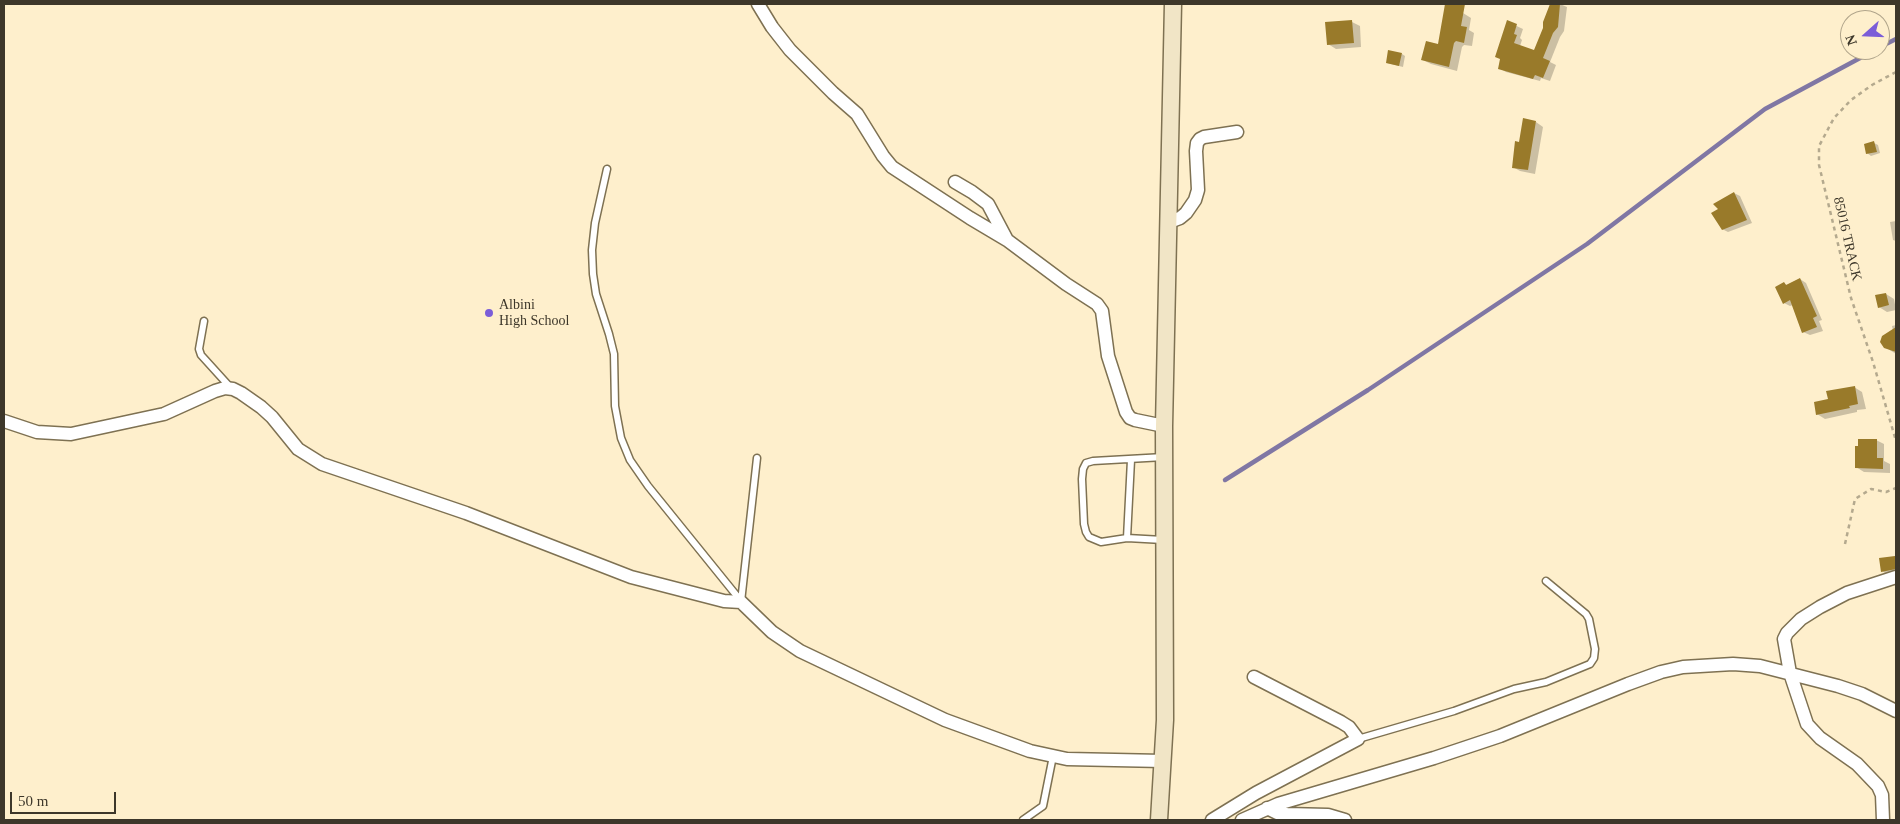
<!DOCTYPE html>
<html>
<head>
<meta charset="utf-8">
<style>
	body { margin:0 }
	#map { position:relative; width:1900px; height:824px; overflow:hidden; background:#feefcc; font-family:"Times New Roman",serif }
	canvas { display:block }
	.frame { position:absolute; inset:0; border:5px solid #3d372a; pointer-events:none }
	.north { position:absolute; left:1840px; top:10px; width:50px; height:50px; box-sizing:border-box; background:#feefcc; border:1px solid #b1a58b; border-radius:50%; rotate:250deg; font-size:14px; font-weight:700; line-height:20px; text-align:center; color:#3d372a }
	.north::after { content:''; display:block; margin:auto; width:18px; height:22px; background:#7b5dd8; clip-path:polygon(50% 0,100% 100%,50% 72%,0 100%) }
	.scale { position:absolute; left:10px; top:792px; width:106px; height:22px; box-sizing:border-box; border:2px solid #3d372a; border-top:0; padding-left:6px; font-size:15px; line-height:18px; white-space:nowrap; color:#3d372a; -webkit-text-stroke:4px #feefcc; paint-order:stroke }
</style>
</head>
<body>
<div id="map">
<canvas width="1900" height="824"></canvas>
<div class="frame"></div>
<div class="north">N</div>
<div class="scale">50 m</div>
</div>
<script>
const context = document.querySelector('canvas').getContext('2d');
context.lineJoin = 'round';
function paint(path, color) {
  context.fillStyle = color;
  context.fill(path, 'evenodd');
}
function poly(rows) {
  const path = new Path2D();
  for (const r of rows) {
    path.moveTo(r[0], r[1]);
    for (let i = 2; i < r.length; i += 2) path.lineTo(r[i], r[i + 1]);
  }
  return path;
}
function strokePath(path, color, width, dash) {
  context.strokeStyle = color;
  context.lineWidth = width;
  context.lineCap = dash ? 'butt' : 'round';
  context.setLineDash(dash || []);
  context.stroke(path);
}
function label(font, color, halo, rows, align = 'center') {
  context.font = font + ' "Times New Roman",serif';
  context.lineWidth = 5;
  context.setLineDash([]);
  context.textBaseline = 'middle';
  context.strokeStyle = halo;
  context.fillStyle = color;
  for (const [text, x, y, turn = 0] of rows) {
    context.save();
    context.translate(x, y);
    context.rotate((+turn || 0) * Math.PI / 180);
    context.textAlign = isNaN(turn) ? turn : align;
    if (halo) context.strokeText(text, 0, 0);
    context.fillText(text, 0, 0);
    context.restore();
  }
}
paint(poly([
	[1551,4,1560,4,1567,7,1564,31,1560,37,1550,62,1556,65,1550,81,1541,78,1540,81,1506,72,1499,68,1508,22,1523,29,1520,38,1522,40,1520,46,1535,51,1544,28,1544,22],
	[1463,13,1471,18,1469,30,1474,33,1472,46,1464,45,1462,47,1457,71,1431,64,1423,60,1439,45],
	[1352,22,1360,26,1361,47,1336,49,1328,44],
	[1402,54,1405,56,1403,67,1387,63],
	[1536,122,1543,127,1535,174,1520,171,1513,167,1520,143],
	[1874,143,1878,145,1880,153,1871,156,1867,153],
	[1734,193,1740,196,1752,223,1728,232,1722,229,1720,209],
	[1896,221,1896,241,1893,240,1890,222],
	[1800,279,1806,283,1822,320,1819,321,1823,331,1810,335,1803,332,1793,305,1790,306,1784,303,1784,283,1788,286],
	[1886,294,1894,299,1896,310,1887,312,1879,307],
	[1896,325,1896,354,1885,347,1893,331,1892,326],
	[1854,387,1862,392,1866,409,1857,410,1857,412,1825,419,1817,414,1829,400],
	[1876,440,1884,444,1884,461,1890,464,1890,473,1864,472,1856,467],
	[1896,558,1896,574,1888,575,1882,571,1881,559]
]), '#0003');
strokePath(poly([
	[1880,47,1896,39],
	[1225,480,1368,390,1587,244,1765,109,1875,50]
]), '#8077a4', 4.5);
paint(poly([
	[1445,4,1465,4,1461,26,1467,27,1464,43,1456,41,1454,43,1449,67,1421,60,1426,41,1438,44],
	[1550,4,1560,4,1558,27,1553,33,1543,58,1550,61,1543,78,1535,75,1533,79,1498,69,1500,59,1495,57,1507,20,1517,24,1514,34,1517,35,1514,43,1534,50,1543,28,1543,22],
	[1352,20,1354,43,1327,45,1325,22],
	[1388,50,1402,53,1399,66,1386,63],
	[1523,118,1536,121,1528,170,1512,168,1515,141,1519,142],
	[1874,141,1877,152,1866,154,1864,144],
	[1734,192,1747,220,1722,230,1711,213,1718,209,1713,204],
	[1800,278,1817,316,1813,318,1817,327,1802,333,1790,300,1783,304,1775,287,1784,282,1786,285],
	[1886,293,1889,305,1878,308,1875,295],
	[1896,327,1896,352,1884,348,1880,342,1882,336],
	[1855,386,1858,404,1849,406,1850,408,1816,415,1814,402,1828,399,1826,391],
	[1858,439,1877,439,1877,458,1883,458,1883,469,1855,468,1855,446,1858,446],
	[1895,556,1896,569,1881,572,1879,558]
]), '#997a2a');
const lane = poly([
	[607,169,595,223,592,250,593,274,596,294,609,334,614,354,615,406,621,438,630,460,648,486,741,601],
	[204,321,199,349,201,355,230,387],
	[1127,538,1131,460],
	[1163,540,1127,538,1101,542,1089,537,1086,532,1084,524,1082,479,1083,469,1086,463,1093,461,1164,457],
	[741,602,757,458],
	[1358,739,1454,711,1514,689,1546,682,1590,664,1594,658,1595,649,1589,619,1586,614,1546,581],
	[1023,820,1043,806,1053,756]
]);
const street = poly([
	[758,4,772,27,790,50,833,93,857,114,883,156,892,167,970,218,1007,240],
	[955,182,972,192,988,204,1007,240,1066,284,1097,304,1102,311,1108,356,1126,412,1130,418,1135,420,1164,426],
	[1169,222,1180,218,1186,213,1195,200,1198,190,1196,151,1197,143,1200,139,1204,137,1237,132],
	[4,421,37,432,71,434,164,414,215,391,225,388,233,389,241,393,261,407,272,417,298,449,322,464,466,513,631,577,724,601,741,602,772,632,800,651,945,720,1030,751,1067,759,1163,761],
	[1267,808,1277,813,1287,814,1328,815,1345,820],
	[1212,820,1256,793,1358,739,1349,727,1341,722,1254,677],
	[1242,820,1278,804,1434,758,1500,736,1628,684,1661,672,1683,667,1733,664,1760,666,1838,686,1862,694,1896,711],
	[1883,820,1882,795,1878,786,1857,764,1820,738,1807,724,1790,673,1784,639,1787,633,1801,619,1820,607,1847,593,1896,577]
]);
const secondary = poly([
	[1159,820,1165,720,1164,426,1173,4]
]);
strokePath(lane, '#7e7152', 9);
strokePath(street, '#7e7152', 15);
strokePath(secondary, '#7e7152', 19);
strokePath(poly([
	[1896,72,1872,85,1851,100,1834,118,1819,146,1819,165,1851,298,1873,362,1896,441],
	[1845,544,1855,499,1871,489,1886,492,1896,488]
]), '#b4a98e', 2.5, [4, 4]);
strokePath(lane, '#fff', 6);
strokePath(street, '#fff', 12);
strokePath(secondary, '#f1e5c6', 16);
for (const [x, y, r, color] of [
	[489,313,5,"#7b5dd8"]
]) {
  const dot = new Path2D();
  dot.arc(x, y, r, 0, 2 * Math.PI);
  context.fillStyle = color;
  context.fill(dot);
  strokePath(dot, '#feefcc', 2);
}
label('14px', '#3d372a', '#feefcc', [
	["85016 TRACK",1847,239,77]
]);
label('14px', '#3d372a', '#feefcc', [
	["Albini",499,305],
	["High School",499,321]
], 'left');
</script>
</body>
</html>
